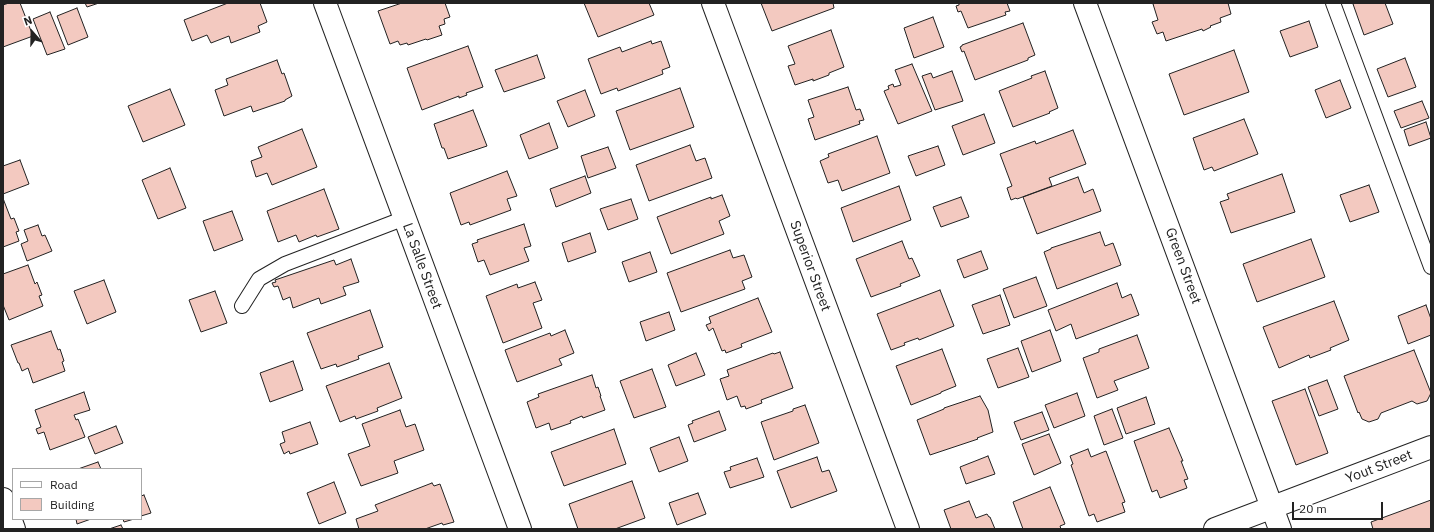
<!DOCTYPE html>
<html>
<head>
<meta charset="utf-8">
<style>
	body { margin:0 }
	#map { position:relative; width:1434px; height:532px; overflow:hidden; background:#fff; font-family:"IBM Plex Sans",sans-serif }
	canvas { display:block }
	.frame { position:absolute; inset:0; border:4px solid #222; pointer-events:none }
	.legend { position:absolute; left:12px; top:468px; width:130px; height:52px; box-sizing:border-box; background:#fff; border:1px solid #a7a7a7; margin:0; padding:5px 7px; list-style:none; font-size:12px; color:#222 }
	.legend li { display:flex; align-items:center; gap:8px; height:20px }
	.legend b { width:20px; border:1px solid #a7a7a7 }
	.north { position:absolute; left:12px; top:12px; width:40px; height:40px; -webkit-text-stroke:3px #fff; paint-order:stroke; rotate:340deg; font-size:11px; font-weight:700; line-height:16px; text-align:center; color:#222 }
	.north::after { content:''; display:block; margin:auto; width:14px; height:18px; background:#222; clip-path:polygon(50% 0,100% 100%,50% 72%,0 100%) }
	.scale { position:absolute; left:1292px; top:502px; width:91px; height:18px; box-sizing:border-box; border:2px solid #222; border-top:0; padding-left:5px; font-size:12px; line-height:14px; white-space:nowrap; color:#222; -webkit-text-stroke:3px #fff; paint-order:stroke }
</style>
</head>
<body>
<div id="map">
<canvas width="1434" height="532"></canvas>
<div class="frame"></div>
<ul class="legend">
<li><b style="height:5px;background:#fff"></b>Road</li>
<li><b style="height:11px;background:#f3c9c0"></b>Building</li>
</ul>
<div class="north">N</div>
<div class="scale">20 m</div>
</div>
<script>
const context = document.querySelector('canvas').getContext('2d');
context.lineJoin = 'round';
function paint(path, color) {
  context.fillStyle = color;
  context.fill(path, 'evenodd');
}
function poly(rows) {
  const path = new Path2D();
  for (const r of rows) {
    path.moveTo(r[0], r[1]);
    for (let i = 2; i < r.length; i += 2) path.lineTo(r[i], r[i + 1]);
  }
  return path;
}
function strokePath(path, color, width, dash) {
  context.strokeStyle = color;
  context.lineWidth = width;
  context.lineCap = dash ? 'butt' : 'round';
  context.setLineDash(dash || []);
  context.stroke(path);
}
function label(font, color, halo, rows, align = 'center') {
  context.font = font + ' "IBM Plex Sans",sans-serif';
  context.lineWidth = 3;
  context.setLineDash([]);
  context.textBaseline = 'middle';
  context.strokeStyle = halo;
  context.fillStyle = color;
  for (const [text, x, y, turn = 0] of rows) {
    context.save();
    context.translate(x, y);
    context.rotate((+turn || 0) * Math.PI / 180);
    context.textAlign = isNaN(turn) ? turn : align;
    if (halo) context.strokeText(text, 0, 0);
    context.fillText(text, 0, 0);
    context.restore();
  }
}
const building = poly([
	[9,3,20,3,33,36,3,47,3,5,9,3],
	[85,3,99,3,87,7,85,3],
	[228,3,260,3,267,22,258,26,260,32,231,43,229,36,211,43,207,35,192,41,184,20,228,3],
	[402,3,445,3,450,17,444,19,445,24,439,26,442,35,427,40,426,39,408,45,407,43,400,45,398,41,390,44,378,11,402,3],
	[584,3,649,3,654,15,598,37,584,3],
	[761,3,833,3,834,8,772,31,761,3],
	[959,3,1007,3,1010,11,1005,12,1006,15,968,28,961,11,958,12,956,6,959,5,959,3],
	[1156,3,1228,3,1231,14,1220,18,1221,22,1210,26,1211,27,1203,31,1202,29,1166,41,1163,32,1157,34,1152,22,1158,20,1153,4,1156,3],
	[1356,3,1385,3,1393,24,1364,35,1353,4,1356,3],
	[77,8,88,37,68,45,57,16,77,8],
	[50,12,65,49,47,55,33,19,50,12],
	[933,17,944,47,914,58,904,28,933,17],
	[1309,21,1318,47,1290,57,1280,31,1309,21],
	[1023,23,1035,55,1028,58,1028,60,975,80,964,51,962,52,960,47,962,46,962,45,1023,23],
	[831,30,844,67,829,73,829,75,813,81,813,79,795,85,788,66,795,64,788,46,831,30],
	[651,41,652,44,661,41,670,67,662,70,663,74,618,91,617,88,601,94,588,59,620,47,622,52,651,41],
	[468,46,483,87,466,93,467,95,459,98,459,96,422,110,407,68,468,46],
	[1234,50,1249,92,1184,115,1169,74,1234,50],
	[537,55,545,78,504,92,495,70,537,55],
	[1405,58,1416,87,1388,97,1377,69,1405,58],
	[277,60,282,74,284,73,292,96,285,100,285,101,253,112,251,106,224,116,215,90,228,85,226,79,277,60],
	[912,64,932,111,898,124,884,91,889,89,888,86,893,84,894,87,901,85,895,70,912,64],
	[952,71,963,101,935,110,922,76,931,73,933,78,952,71],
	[1045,71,1058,108,1049,112,1050,113,1013,127,999,91,1032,78,1031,76,1045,71],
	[1340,80,1351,108,1326,118,1315,90,1340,80],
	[848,87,856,110,860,109,864,120,859,121,860,124,815,140,808,119,814,117,808,100,848,87],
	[680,88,694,127,630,150,616,111,680,88],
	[170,89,185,125,143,142,128,106,170,89],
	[585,90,595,116,568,127,557,101,585,90],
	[1422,101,1429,118,1401,128,1394,111,1422,101],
	[473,110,487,146,448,159,444,148,442,148,434,124,473,110],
	[984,114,995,143,963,155,952,126,984,114],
	[1244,119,1258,154,1214,171,1212,167,1204,170,1193,138,1244,119],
	[1426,122,1431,138,1409,146,1404,130,1426,122],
	[549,123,558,148,529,159,520,135,549,123],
	[302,129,317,167,272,185,267,173,256,177,251,161,262,157,258,147,302,129],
	[1073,130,1086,164,1049,178,1052,186,1017,199,1016,198,1011,200,1007,188,1012,186,1000,154,1035,141,1036,144,1073,130],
	[877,136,890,173,842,191,838,180,828,183,820,161,829,157,828,154,877,136],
	[690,145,696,161,705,158,712,178,649,201,636,165,690,145],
	[938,146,945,165,916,176,908,156,938,146],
	[608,147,616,168,588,178,581,156,608,147],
	[20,160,29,184,3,194,3,166,20,160],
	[170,168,186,208,158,219,142,180,170,168],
	[507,171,517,196,507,199,511,210,470,225,469,222,461,225,450,193,507,171],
	[1282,174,1295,212,1231,233,1220,202,1229,199,1227,194,1282,174],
	[585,176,591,193,556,207,550,189,585,176],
	[1078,177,1084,193,1093,189,1101,211,1037,234,1023,197,1078,177],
	[1369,185,1379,212,1350,222,1340,195,1369,185],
	[899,186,911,220,853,242,841,208,899,186],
	[324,189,339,229,317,237,316,235,299,242,296,235,278,242,267,211,324,189],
	[722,195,730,216,719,221,724,234,671,254,657,217,711,197,711,199,722,195],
	[961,197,969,217,941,227,933,207,961,197],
	[631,199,638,219,608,230,600,209,631,199],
	[4,201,11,219,14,218,19,231,16,232,19,241,3,247,3,202,4,201],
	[232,211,243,240,214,251,203,221,232,211],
	[524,224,531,246,524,248,529,261,490,275,484,260,478,262,472,244,478,242,477,240,524,224],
	[38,225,42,236,45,235,52,251,27,261,21,244,28,241,24,230,38,225],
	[1100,232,1105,246,1113,243,1121,265,1057,289,1044,252,1051,249,1051,248,1100,232],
	[590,233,596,252,568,262,562,243,590,233],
	[1311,239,1325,277,1257,302,1243,264,1311,239],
	[902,241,909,259,912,258,920,276,900,284,901,286,871,297,856,259,902,241],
	[730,250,733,258,744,255,752,277,742,281,745,289,681,312,667,273,730,250],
	[981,251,988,269,964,278,957,260,981,251],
	[650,252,657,272,629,282,622,262,650,252],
	[351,259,359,282,343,287,346,295,321,304,319,298,293,308,290,297,283,300,278,286,274,287,272,283,276,282,275,280,334,260,336,265,351,259],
	[28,265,35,284,37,282,42,295,39,296,43,306,9,320,3,305,3,274,28,265],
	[1036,277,1047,306,1014,318,1003,289,1036,277],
	[104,280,116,312,87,324,74,291,104,280],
	[535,282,542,300,533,303,542,328,503,343,486,296,517,284,518,288,535,282],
	[1117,283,1122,298,1131,294,1139,315,1076,339,1071,324,1056,331,1048,310,1117,283],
	[940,290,954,326,919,340,918,338,904,343,905,345,891,350,877,314,940,290],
	[215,291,227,323,201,332,189,300,215,291],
	[1000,295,1010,325,983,334,972,305,1000,295],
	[758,298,772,332,741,344,742,347,726,353,725,350,722,351,713,328,709,331,706,325,711,323,709,317,758,298],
	[1334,301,1349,340,1330,348,1331,350,1310,358,1309,355,1279,368,1263,327,1334,301],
	[1426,305,1431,319,1431,335,1408,344,1398,316,1426,305],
	[370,310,383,347,358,356,359,359,337,367,336,364,321,369,307,333,370,310],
	[669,312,675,330,646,341,640,322,669,312],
	[565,330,574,353,559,359,562,365,517,382,505,350,550,333,551,336,565,330],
	[1050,330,1061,361,1032,372,1021,341,1050,330],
	[51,331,58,350,60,349,64,361,62,362,65,371,33,383,28,368,22,371,19,363,18,363,11,345,51,331],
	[1137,335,1149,368,1114,381,1118,390,1097,398,1083,358,1099,352,1099,349,1137,335],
	[1018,348,1029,377,998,388,987,359,1018,348],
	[942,349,956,386,941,392,941,393,911,405,896,366,942,349],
	[1414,350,1431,393,1427,401,1417,404,1412,401,1381,413,1378,419,1369,422,1362,419,1359,412,1358,413,1344,376,1414,350],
	[780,352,793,388,761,400,762,403,746,409,745,406,741,407,737,396,727,400,720,379,729,376,727,370,773,353,774,354,780,352],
	[696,353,705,375,676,386,668,365,696,353],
	[293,361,303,390,270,402,260,373,293,361],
	[389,363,402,398,377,408,378,411,356,419,355,416,340,422,326,386,389,363],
	[652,369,666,407,634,418,620,381,652,369],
	[592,375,596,388,598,387,601,396,600,396,605,410,583,418,582,416,570,421,571,423,551,430,549,423,536,428,527,402,539,397,538,394,592,375],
	[1327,380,1338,409,1319,416,1308,387,1327,380],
	[1305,389,1328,453,1296,465,1272,401,1305,389],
	[84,392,90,410,74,415,76,420,78,419,85,437,50,450,44,432,38,434,36,429,41,427,35,410,84,392],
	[1077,393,1085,416,1054,428,1045,405,1077,393],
	[980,396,988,410,993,432,977,438,978,439,930,455,917,420,944,409,944,408,980,396],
	[1146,397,1155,424,1126,434,1117,408,1146,397],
	[805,405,819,443,774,460,761,422,793,411,793,409,805,405],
	[1112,409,1123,438,1104,445,1094,416,1112,409],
	[400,410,406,427,415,424,424,450,394,461,398,473,361,486,348,454,370,446,362,424,400,410],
	[719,411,726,430,694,442,688,425,693,423,692,421,719,411],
	[1042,412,1049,430,1021,440,1014,422,1042,412],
	[310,422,318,444,290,454,289,451,284,454,280,444,285,442,282,432,310,422],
	[116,426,123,443,95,454,88,437,116,426],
	[1169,428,1183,461,1181,461,1188,479,1184,480,1187,488,1160,498,1157,490,1152,492,1134,441,1169,428],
	[614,429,626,464,564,486,551,452,614,429],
	[1049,434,1061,463,1034,475,1022,444,1049,434],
	[679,437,688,461,659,472,650,448,679,437],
	[1088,449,1091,457,1106,451,1125,502,1122,503,1125,512,1097,522,1094,514,1089,516,1071,465,1073,464,1070,456,1088,449],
	[988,456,995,474,966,484,960,467,988,456],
	[817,457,822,472,829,470,837,491,791,508,777,471,817,457],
	[757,458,764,477,730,488,724,472,731,470,730,467,757,458],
	[98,462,101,469,78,469,98,462],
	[632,481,645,518,615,529,578,529,569,504,632,481],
	[334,482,346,513,319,524,307,493,334,482],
	[432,483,434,486,440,484,454,522,443,525,442,523,425,529,359,529,356,519,378,511,375,505,432,483],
	[1050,487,1065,524,1060,526,1061,529,1023,529,1013,502,1050,487],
	[698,493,706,514,677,525,669,503,698,493],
	[144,495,151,513,141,516,141,496,144,495],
	[1431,500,1431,529,1373,529,1371,522,1431,500],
	[969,501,976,518,987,514,989,517,990,517,995,529,951,529,944,510,969,501],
	[76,519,91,519,77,524,76,519],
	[123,519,134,519,124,522,123,519],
	[121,525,123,529,109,529,121,525]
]);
paint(building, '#f3c9c0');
strokePath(building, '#222', 1);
const lane = poly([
	[1333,3,1431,267],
	[242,306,259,279,285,264,405,218]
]);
const street = poly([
	[325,3,520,529],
	[713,3,908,529],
	[1085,3,1280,529],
	[3,499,14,529],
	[1215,529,1431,447]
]);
strokePath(lane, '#222', 16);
strokePath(street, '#222', 24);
strokePath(lane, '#fff', 14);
strokePath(street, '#fff', 22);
label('14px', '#222', '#fff', [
	["La Salle Street",422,266,70],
	["Superior Street",810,266,70],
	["Green Street",1183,266,70],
	["Yout Street",1379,467,-21]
]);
</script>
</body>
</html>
